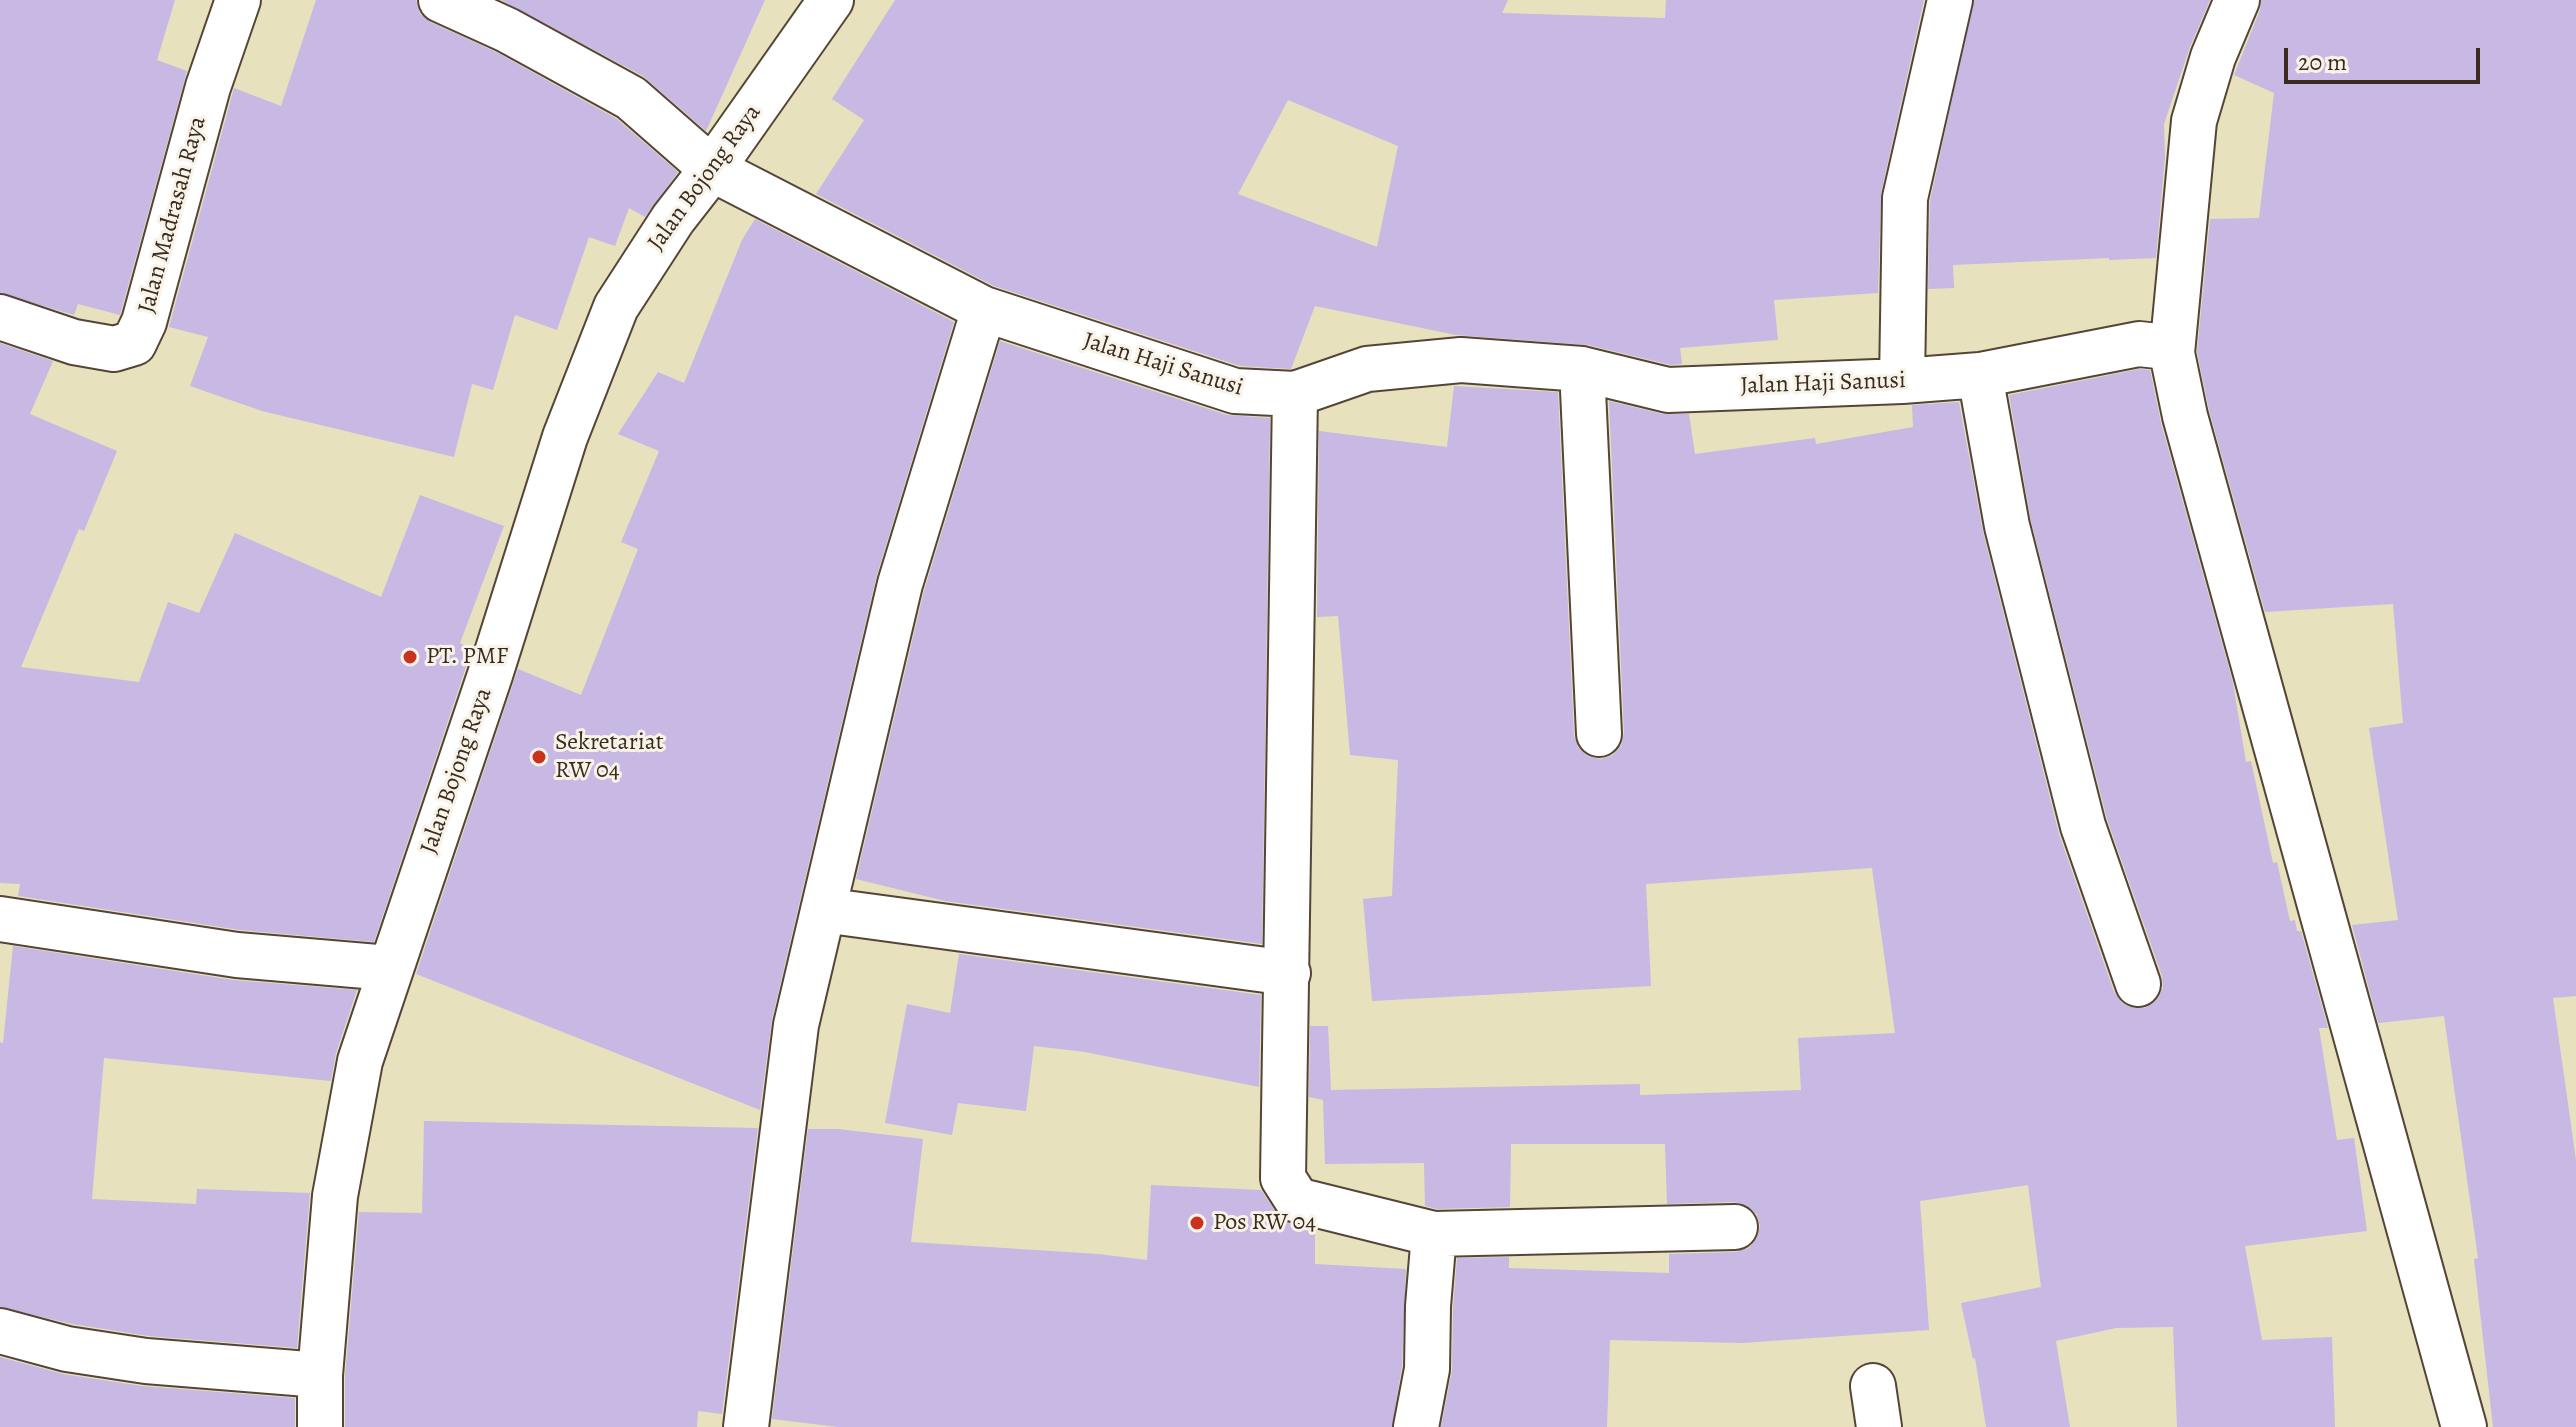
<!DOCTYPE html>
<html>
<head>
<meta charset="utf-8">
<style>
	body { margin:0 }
	#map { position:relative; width:2576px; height:1427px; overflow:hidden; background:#e7e1be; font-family:Alegreya,serif }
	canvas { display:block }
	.scale { position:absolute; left:2284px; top:48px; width:196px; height:36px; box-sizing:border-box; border:4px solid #3b2a1e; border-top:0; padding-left:10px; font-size:24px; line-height:28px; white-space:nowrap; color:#3b2a1e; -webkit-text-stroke:6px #f7f3e8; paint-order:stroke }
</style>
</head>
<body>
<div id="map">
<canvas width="2576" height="1427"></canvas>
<div class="scale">20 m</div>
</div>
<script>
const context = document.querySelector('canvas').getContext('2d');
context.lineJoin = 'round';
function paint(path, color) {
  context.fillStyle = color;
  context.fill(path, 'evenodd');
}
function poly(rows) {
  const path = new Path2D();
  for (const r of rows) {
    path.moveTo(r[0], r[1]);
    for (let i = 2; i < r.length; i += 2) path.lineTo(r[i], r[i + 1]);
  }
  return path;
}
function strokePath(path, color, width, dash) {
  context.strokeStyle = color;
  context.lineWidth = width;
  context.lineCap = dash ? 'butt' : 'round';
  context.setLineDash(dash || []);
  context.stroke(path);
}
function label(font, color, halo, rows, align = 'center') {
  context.font = font + ' Alegreya,serif';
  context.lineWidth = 6;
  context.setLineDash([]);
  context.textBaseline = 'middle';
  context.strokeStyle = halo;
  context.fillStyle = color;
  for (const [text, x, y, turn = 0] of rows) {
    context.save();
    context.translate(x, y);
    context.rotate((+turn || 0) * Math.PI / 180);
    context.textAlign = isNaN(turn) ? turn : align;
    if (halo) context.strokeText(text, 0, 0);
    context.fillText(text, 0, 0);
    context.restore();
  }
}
paint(poly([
	[0,0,175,0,157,60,187,71,120,315,78,304,74,315,0,293],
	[316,0,416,0,420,14,430,22,496,52,617,119,678,172,645,217,629,208,615,246,589,237,557,330,515,315,493,390,472,384,454,457,262,411,190,386,208,337,169,327,234,88,281,106],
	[501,0,765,0,706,131,643,76],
	[895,0,1508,0,1502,13,1665,18,1666,0,1924,0,1881,193,1878,293,1774,300,1778,340,1680,348,1682,364,1671,365,1588,345,1456,335,1315,306,1291,369,1240,366,994,286,816,194,864,120,832,99],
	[1288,100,1398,146,1377,247,1238,194],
	[1974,0,2210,0,2190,47,2164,124,2165,157,2156,258,2109,260,2109,258,1953,265,1954,288,1928,289,1930,201],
	[2261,0,2576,0,2576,996,2553,998,2576,1160,2576,1427,2493,1427,2474,1259,2478,1258,2444,1016,2378,1023,2352,925,2398,920,2369,728,2403,723,2393,604,2265,612,2209,410,2197,352,2210,219,2259,218,2274,93,2234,75,2260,10],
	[755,219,954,322,876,578,772,1019,760,1110,416,974,518,669,581,695,638,549,621,542,659,451,618,434,658,372,684,383,742,240],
	[1000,341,1227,415,1270,418,1262,944,945,901,856,879,924,591],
	[0,343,53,361,30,414,117,451,84,531,79,529,21,667,139,682,168,602,199,613,235,533,381,597,420,495,504,526,460,643,472,649,374,942,240,930,18,896,20,884,0,883],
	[2140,369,2150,370,2161,423,2233,683,2246,762,2251,761,2273,863,2277,862,2290,921,2295,920,2297,931,2301,931,2328,1028,2319,1028,2337,1140,2354,1138,2367,1231,2245,1246,2262,1340,2332,1337,2335,1427,2177,1427,2173,1327,2116,1328,2056,1341,2070,1427,1986,1427,1975,1358,1973,1359,1961,1303,2041,1287,2028,1185,1920,1201,1929,1330,1742,1343,1610,1340,1607,1427,1441,1427,1452,1370,1453,1307,1457,1258,1509,1257,1509,1268,1669,1273,1669,1254,1736,1252,1749,1248,1757,1238,1760,1226,1757,1215,1748,1206,1734,1202,1667,1204,1665,1144,1511,1144,1510,1207,1437,1209,1425,1206,1424,1163,1325,1164,1323,1100,1309,1097,1310,1026,1328,1026,1331,1090,1640,1084,1640,1095,1801,1090,1798,1038,1895,1033,1872,868,1646,884,1651,986,1372,1001,1363,899,1392,896,1398,760,1350,755,1338,616,1317,617,1319,431,1447,447,1454,386,1558,392,1574,735,1578,747,1587,756,1601,759,1613,755,1621,746,1624,733,1609,401,1662,414,1689,414,1695,454,1815,438,1816,444,1913,427,1912,405,1959,402,1983,532,2059,834,2114,992,2122,1003,2133,1008,2145,1008,2157,1000,2163,988,2162,976,2107,819,2031,521,2009,395],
	[13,946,233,980,357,990,336,1053,331,1081,104,1058,92,1199,196,1204,197,1189,310,1193,297,1348,149,1336,72,1324,0,1307,0,1042,3,1043],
	[959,954,1261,995,1259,1087,1085,1052,1034,1046,1026,1111,958,1103,952,1135,885,1123,907,1004,950,1013],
	[424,1121,758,1128,722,1414,698,1411,697,1427,345,1427,345,1376,359,1212,422,1213],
	[808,1129,838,1129,923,1139,911,1242,1098,1254,1147,1260,1151,1185,1261,1190,1277,1214,1291,1224,1315,1230,1315,1264,1406,1269,1402,1366,1392,1427,838,1427,772,1419],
	[0,1357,63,1374,142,1386,295,1398,295,1427,0,1427]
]), '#c7b8e4');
const minor = poly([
	[441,0,507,30,631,98,712,169,984,309,1235,391,1295,394,1367,369,1461,360,1582,369,1668,390,1902,381,1980,375,2139,344,2158,346,2172,353,2185,416,2464,1427],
	[0,317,74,342,114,349,134,343,144,322,208,87,238,0],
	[2172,353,2194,121,2213,57,2237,0],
	[1582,369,1599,734],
	[1980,375,2007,526,2083,826,2138,984],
	[1902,381,1905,198,1950,0],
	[1295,394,1283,1178,1297,1200,1434,1234,1735,1227],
	[823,910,1288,973],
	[0,919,237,955,389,968],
	[0,1331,67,1349,146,1361,320,1375],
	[1873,1386,1879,1427],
	[320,1427,320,1375,335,1196,360,1061,490,675,565,437,616,307,673,219,712,169,831,0],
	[746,1427,796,1025,900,584,984,309],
	[1416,1427,1427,1369,1428,1306,1434,1234]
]);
strokePath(minor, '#554536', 48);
strokePath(minor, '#fff', 44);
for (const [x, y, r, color] of [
	[410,657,8,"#c8321e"],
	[539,757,8,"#c8321e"],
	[1197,1223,8,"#c8321e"]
]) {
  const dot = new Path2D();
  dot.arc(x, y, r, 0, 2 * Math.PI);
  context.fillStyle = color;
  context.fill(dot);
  strokePath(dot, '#f7f3e8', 3);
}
label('24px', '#3b2a1e', '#f7f3e8', [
	["Jalan Bojong Raya",705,178,-54],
	["Jalan Madrasah Raya",173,215,-75],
	["Jalan Haji Sanusi",1163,365,17],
	["Jalan Haji Sanusi",1823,384,-2],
	["Jalan Bojong Raya",457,771,-71]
]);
label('24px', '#3b2a1e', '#f7f3e8', [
	["PT. PMF",426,657],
	["Sekretariat",555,743],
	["RW 04",555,771],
	["Pos RW 04",1213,1223]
], 'left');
</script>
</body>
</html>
